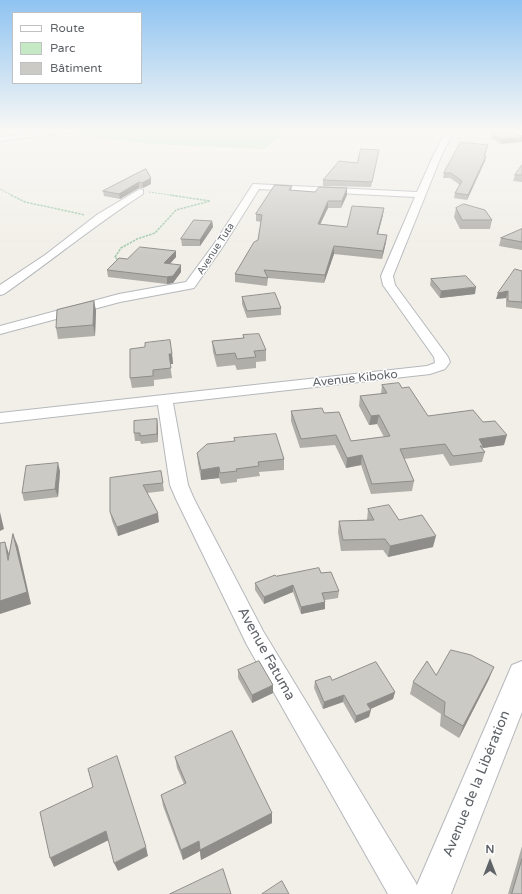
<!DOCTYPE html>
<meta charset="utf-8">
<style>
body{margin:0}
#map{position:relative;width:522px;height:894px;overflow:hidden;background:#f1efe8;font-family:"Varela Round",sans-serif}
canvas{display:block}
.legend{position:absolute;left:12px;top:12px;width:130px;height:72px;box-sizing:border-box;background:#fff;border:1px solid #bfc1c3;margin:0;padding:5px 7px;list-style:none;font-size:12px;color:#5f6368}
.legend li{display:flex;align-items:center;gap:8px;height:20px}
.legend b{width:20px;border:1px solid #bfc1c3}
.north{position:absolute;left:470px;top:842px;width:40px;height:40px;-webkit-text-stroke:3px #fff;paint-order:stroke;rotate:0deg;font-size:11px;font-weight:700;line-height:16px;text-align:center;color:#5f6368}
.north::after{content:'';display:block;margin:auto;width:14px;height:18px;background:#5f6368;clip-path:polygon(50% 0,100% 100%,50% 72%,0 100%)}
</style>
<div id="map">
<canvas width="522" height="894"></canvas>
<ul class="legend">
<li><b style="height:5px;background:#fff"></b>Route</li>
<li><b style="height:11px;background:#c5e8c5"></b>Parc</li>
<li><b style="height:11px;background:#cccac5"></b>Bâtiment</li>
</ul>
<div class="north">N</div>
</div>
<script>
const g = document.querySelector('canvas').getContext('2d');
g.lineJoin = 'round';
function paint(path, color) { g.fillStyle = color; g.fill(path, 'evenodd'); }
function stroke(path, color, width, dash) { g.strokeStyle = color; g.lineWidth = width; g.lineCap = dash ? 'butt' : 'round'; g.setLineDash(dash || []); g.stroke(path); }
function write(font, color, halo, rows, align = 'center') {
  g.font = font + ' "Varela Round",sans-serif'; g.lineWidth = 3; g.setLineDash([]); g.textBaseline = 'middle'; g.strokeStyle = halo; g.fillStyle = color; for (const [text, x, y, turn = 0] of rows) {
    g.save(); g.translate(x, y); g.rotate((+turn || 0) * Math.PI / 180); g.textAlign = isNaN(turn) ? turn : align; if (halo) g.strokeText(text, 0, 0); g.fillText(text, 0, 0); g.restore();
  }
}
paint(new Path2D(`
 M70,130H289L264,149L151,144L79,136Z`), '#c5e8c5');
const minor = new Path2D(`
 M59,130H79L75,132L0,141V137Z
 M447,130H455L442,154L393,276L395,285L448,357L450,362L445,369L430,374L173,403L188,485L194,499L263,631L416,883L420,894H388L247,645L176,499L170,485L158,405L0,423V413L427,366L435,363L434,357L383,285L381,276L415,197L259,189L224,245L194,288L120,302L0,334V326L119,294L186,282L214,244L253,184L417,192L434,154Z
 M140,189L143,190V194C95,225 51,261 4,294L0,295V285L45,255L98,214Z`);
const tertiary = new Path2D(`
 M522,661V712L451,894H413L512,665Z`);
stroke(minor, '#b5b8bc', 2);
stroke(tertiary, '#b5b8bc', 2);
stroke(new Path2D(`
 M0,189L13,196
 M149,192L177,196`), '#9cc7a9', 1, [2, 1]);
stroke(new Path2D(`
 M11,195L25,202L85,215
 M120,262L115,257L121,248L137,239L155,233L176,210L210,201L170,195`), '#9cc7a9', 1.5, [2.5, 1]);
paint(minor, '#fff');
paint(tertiary, '#fff');
paint(new Path2D(`
 M490,130H509L501,144L492,139Z
 M488,145L487,149L485,156V161L467,200L454,198L455,193L460,185L450,178H443L444,173Z
 M378,155L371,187L323,186V180L357,163Z
 M522,165V182L513,181L515,175Z
 M146,169L151,184L143,188H139L120,199L104,196L103,191Z
 M292,186L291,191L347,195L341,208H328L320,224L347,227L383,215L378,234L386,242L382,259L334,254L324,283L268,278L267,286L235,282V274L258,240L261,222L256,221V214Z
 M456,208L492,220L490,229H460L454,217Z
 M212,221L213,227L200,246H182L181,239Z
 M522,229V250L499,246L501,238Z
 M176,257L170,264L181,272L173,283L167,284L108,277L107,270L127,259Z
 M522,271V309L506,307V298L496,299Z
 M431,279L475,294L440,298L430,285Z
 M242,297L281,308V315L247,318L242,304Z
 M94,301L96,311L95,336L58,339L56,328Z
 M243,335L266,350V361L256,362V368L237,370L235,365L217,367L213,352L212,341L243,338Z
 M172,354L173,364H170L172,378L154,380V386L132,388L130,378Z
 M382,385L402,388L428,416L483,422L504,445L483,448L482,449L485,452L482,462L450,466L443,454L404,459L414,481L412,491L371,494L361,465L346,468L335,445L300,448L291,421V411L324,413L351,441L384,437L377,424L369,425L359,406L360,396L381,394Z
 M157,419L158,442L141,444L140,441H135L134,433Z
 M234,438L284,459V470L259,472L260,476L237,479V482L221,484L219,478L201,480L198,463L197,453L235,441Z
 M60,471L58,497L24,501L22,493Z
 M161,471L164,491L147,493L159,522L118,536L112,521L110,512V478Z
 M368,509L399,520L433,547L388,557L383,550L341,551L338,532L339,521L367,520Z
 M321,573L339,591L338,598L325,600V609L301,614L293,592L264,604L255,590V583L276,576Z
 M238,670L273,693L252,703L238,678Z
 M436,675L489,679L459,738L440,726L441,714L410,694L413,682Z
 M332,680L395,692L393,699L370,709L369,717L355,723L343,702L323,709L314,688L315,681Z
 M175,757L272,813V823L201,860L200,851L183,860L163,806L161,795L184,784L177,768Z
 M522,846V894H508Z`), '#afaea9');
paint(new Path2D(`
 M522,138V142L501,144L502,139Z
 M486,156L485,161L467,200L468,195Z
 M151,178V184L143,188L142,183Z
 M139,182V188L120,199L119,194Z
 M347,188V195L341,208L342,201Z
 M328,201V208L317,231L318,224Z
 M384,208L383,215L376,241L377,234Z
 M212,221L213,227L200,246V240Z
 M387,235L386,242L382,259L383,251Z
 M334,246V254L324,283L325,275Z
 M176,251V257L164,270V263Z
 M181,265V272L173,283L167,284V277Z
 M476,287L475,294L440,298L441,291Z
 M508,291L506,298L496,299L498,293Z
 M94,301L96,311L95,336L93,325Z
 M169,354H172L173,364H170Z
 M379,415L377,424L369,425L371,416Z
 M157,419L158,427V442L157,434Z
 M507,435L504,445L483,448V446L479,439Z
 M362,455L361,465L346,468L347,458Z
 M58,463L60,471L58,497L55,489Z
 M219,467V478L201,480V470Z
 M0,512L4,529L0,531Z
 M158,513L159,522L118,536L117,527Z
 M13,534L18,546L31,604L0,614V601Z
 M436,536L433,547L388,557L390,546Z
 M5,542L9,554L13,572L8,560Z
 M293,585V592L264,604V597Z
 M325,602V609L301,614V607Z
 M494,667L489,679L459,738L463,726Z
 M273,685V693L252,703V695Z
 M395,692L393,699L366,711L367,704Z
 M344,695L343,702L323,709L324,702Z
 M371,710L369,717L355,723L356,716Z
 M272,813V823L201,860L200,851L183,860L181,850L199,841Z
 M106,831L109,840L54,867L50,858Z
 M146,847L148,856L118,871L114,863Z`), '#8f8d8a');
const building = new Path2D(`
 M492,130H509L522,136V138L502,139L493,135Z
 M461,142L488,145L484,156H486L468,195L455,193L462,181L451,173H444Z
 M361,149L379,150L372,182L323,180L339,161L357,163Z
 M522,165V175H515Z
 M146,169L151,178L142,183L139,182L119,194L103,191Z
 M275,185L292,186L289,190L315,192L319,187L347,188L342,201H328L318,224L347,227L352,206L384,208L377,234L387,235L383,251L334,246L325,275L264,270L268,278L235,274L254,242L258,240L262,215L256,214Z
 M464,204L485,210L492,220H462L456,208Z
 M194,220L212,221L200,240L181,239Z
 M522,229V242L501,238Z
 M140,247L176,251L164,263L181,265L173,276L167,277L107,270L119,258L127,259Z
 M515,269L522,271V302L508,301V291L498,293Z
 M466,276L476,287L441,291L431,279Z
 M275,293L281,308L247,311L242,297Z
 M94,301L93,325L56,328L57,310Z
 M259,334L266,350L254,351L256,357L237,359L235,353L216,355L212,341L244,338L243,335Z
 M170,340L172,354H169L171,368L153,370V376L130,378V349L145,347V343Z
 M399,383L402,388L409,387L428,416L473,410L483,422L495,421L507,435L479,439L483,446H480L485,452L453,456L445,444L400,449L414,481L372,484L362,455L347,458L336,435L301,439L291,411L322,408L324,413L339,412L351,441L390,436L379,415L371,416L360,396L387,393L382,385Z
 M157,419V434L140,436V433H134V421Z
 M276,434L284,459L258,462L259,466L236,469L237,471L220,473L219,467L201,470L197,453L207,444L235,441L234,438Z
 M58,463L55,489L22,493L26,466Z
 M161,471L163,483L143,485L158,513L117,527L110,512V478Z
 M389,505L399,520L422,515L436,536L390,546L385,539L343,540L339,521L374,520L368,509Z
 M13,534L27,592L0,601V543L5,542L8,560Z
 M319,568L321,573L331,572L339,591L322,593L325,602L301,607L293,585L264,597L255,583L275,575L276,576Z
 M451,650L471,655L494,667L463,726L444,715L445,702L413,682L427,661L436,675Z
 M259,661L273,685L252,695L238,670Z
 M376,662L395,692L367,704L371,710L356,716L344,695L324,702L315,681L330,676L332,680Z
 M232,731L272,813L200,850L199,841L181,850L161,795L186,783L175,757Z
 M117,756L146,847L114,863L106,831L50,858L40,812L93,787L88,769Z
 M522,859V894H512Z
 M223,869L231,894H170Z
 M282,881L289,894H262Z`);
paint(building, '#cccac5');
stroke(building, '#8f8d8a', 1);
const sky = g.createLinearGradient(0, 0, 0, 255);
sky.addColorStop(0, '#8fc3f1');
sky.addColorStop(0.51, '#f9f8f5');
sky.addColorStop(1, '#f9f8f500');
g.fillStyle = sky;
g.fillRect(0, 0, 522, 255);
write('10px', '#5f6368', '#fff', [
 ["Avenue Tuta",216,249,-57]
]);
write('12px', '#5f6368', '#fff', [
 ["Avenue Kiboko",355,379,-6]
]);
write('14px', '#5f6368', '#fff', [
 ["Avenue Fatuma",266,654,61],
 ["Avenue de la Libération",477,784,-68]
]);
</script>
